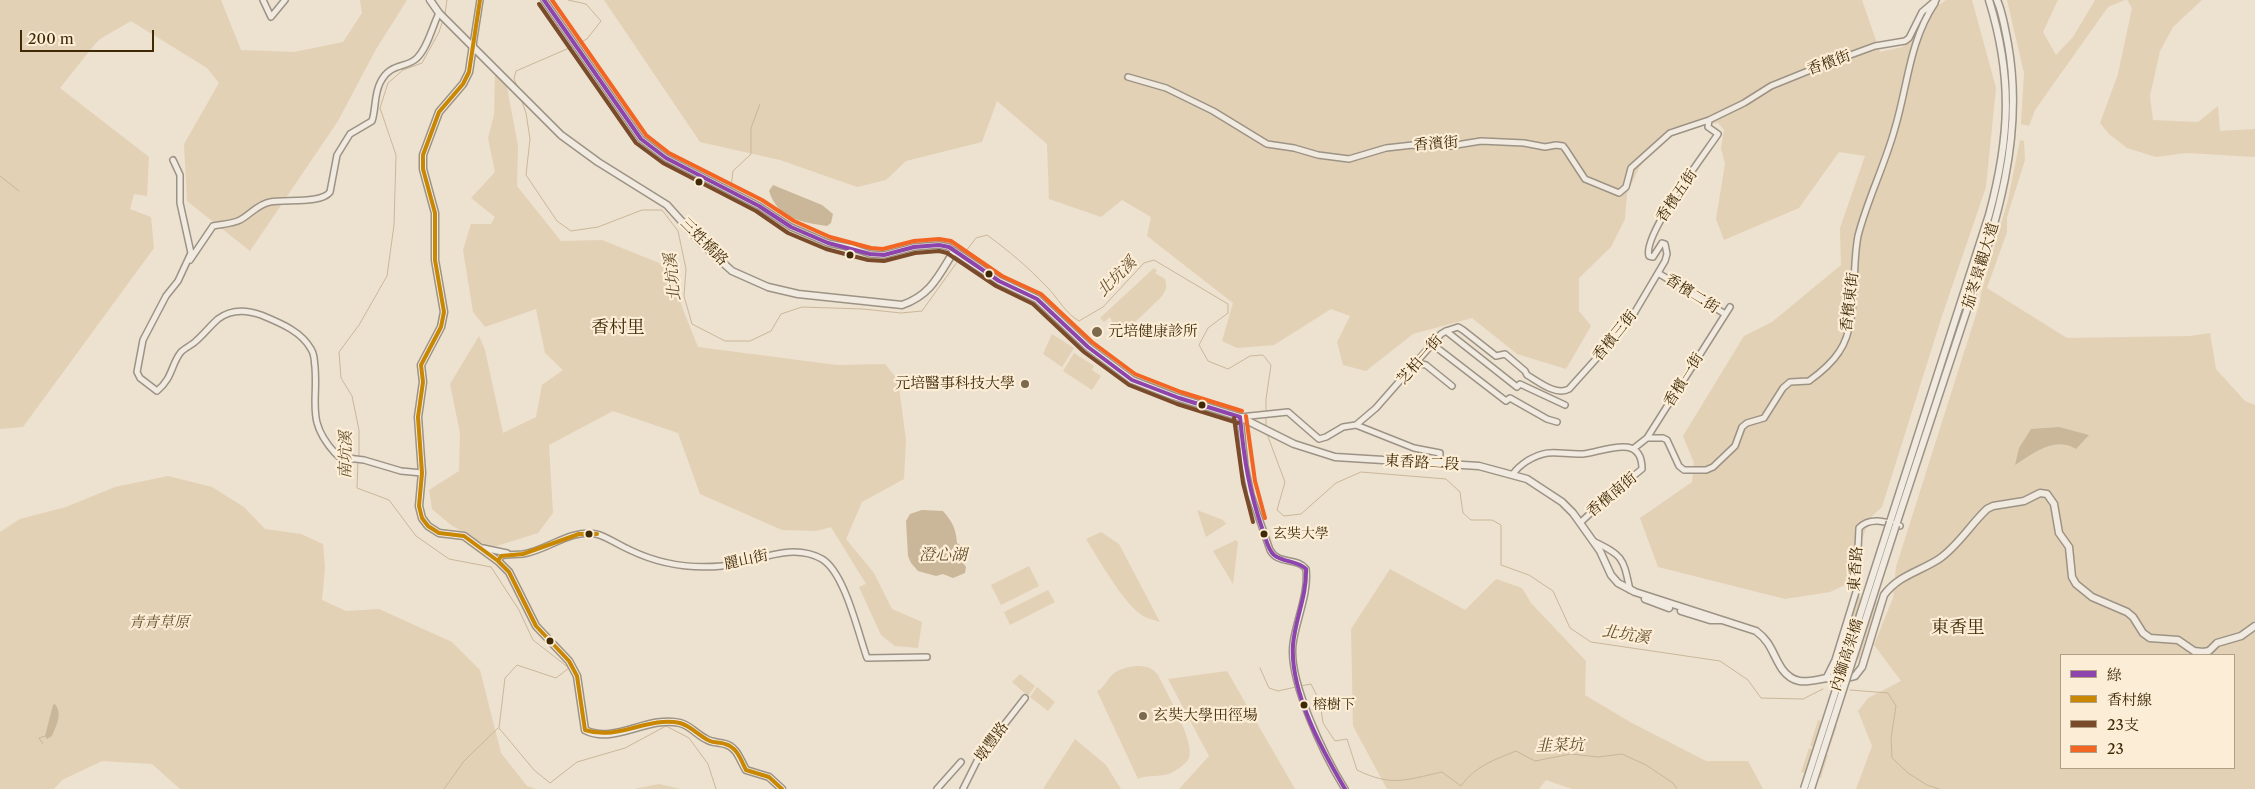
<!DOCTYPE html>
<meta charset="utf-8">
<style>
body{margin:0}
#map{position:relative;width:2255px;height:789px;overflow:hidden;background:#ede1cf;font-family:"Libre Caslon Text","Noto Serif TC",serif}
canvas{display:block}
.legend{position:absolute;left:2060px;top:654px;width:175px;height:115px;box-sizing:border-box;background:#fcedd7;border:1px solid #b19f83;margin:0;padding:6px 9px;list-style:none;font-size:15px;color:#402a06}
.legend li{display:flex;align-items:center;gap:10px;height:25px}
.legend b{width:25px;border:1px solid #b19f83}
.scale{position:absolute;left:20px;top:30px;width:134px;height:22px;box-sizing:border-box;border:2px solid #402a06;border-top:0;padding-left:6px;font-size:15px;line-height:18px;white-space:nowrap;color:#402a06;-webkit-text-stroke:4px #fcedd7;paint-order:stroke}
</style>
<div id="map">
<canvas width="2255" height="789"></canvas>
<ul class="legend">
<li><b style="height:6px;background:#8e44ad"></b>綠</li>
<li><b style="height:6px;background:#c98702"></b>香村線</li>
<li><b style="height:6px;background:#7a4b2a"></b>23支</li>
<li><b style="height:6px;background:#f26522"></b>23</li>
</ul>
<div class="scale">200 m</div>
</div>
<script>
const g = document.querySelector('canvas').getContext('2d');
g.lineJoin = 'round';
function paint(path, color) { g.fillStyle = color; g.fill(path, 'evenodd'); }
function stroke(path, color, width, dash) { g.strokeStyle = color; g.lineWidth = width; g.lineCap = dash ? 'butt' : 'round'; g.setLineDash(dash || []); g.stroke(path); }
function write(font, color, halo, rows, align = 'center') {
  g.font = font + ' "Libre Caslon Text","Noto Serif TC",serif'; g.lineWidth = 4.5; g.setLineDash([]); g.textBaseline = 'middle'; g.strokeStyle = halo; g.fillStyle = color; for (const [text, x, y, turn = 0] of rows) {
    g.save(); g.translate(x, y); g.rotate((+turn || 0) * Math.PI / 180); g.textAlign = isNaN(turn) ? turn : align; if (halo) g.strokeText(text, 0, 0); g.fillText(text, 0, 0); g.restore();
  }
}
paint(new Path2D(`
 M0,0H221L241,50L294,52L343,42L362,13L360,0H407L375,51L338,121L250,251L187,201L184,144L219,83L207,68L131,21L100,39L95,44L60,88L149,157L147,196L134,194L130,209L151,217L154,248L23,427L0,429Z
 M604,0H1862L1880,52L1902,47L1916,36L1925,15L1946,0H1972L1996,88L1986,187L1942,316L1882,507L1870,518L1845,585L1830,592L1785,599L1658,567L1640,518L1692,482L1694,463L1683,436L1744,336L1772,322L1841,265L1840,228L1865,156L1839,152L1799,208L1724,240L1716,219L1725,164L1721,148L1724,130L1718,123L1671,128L1663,135L1639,168L1627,194L1625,219L1611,247L1579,278V311L1591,326L1566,369L1517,354L1472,318L1413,334L1366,371L1343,365L1337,342L1350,316L1331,309L1274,345L1237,348L1222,341L1233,303L1147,236L1151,217L1122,200L1101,217L1049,199L1047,144L997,101L982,142L906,161L886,180L857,187L780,160L700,142Z
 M2007,0H2058L2043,32L2056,55L2073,37L2095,0H2125L2108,7L2035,110L2029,126L2021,124L2024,73Z
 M2127,0H2202L2173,27L2160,51L2150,96L2153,120L2198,122L2218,106L2220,131L2255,129V157L2186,153L2156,157L2127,148L2109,134L2100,123L2118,74L2132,8Z
 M495,75L507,87L518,146L517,186L561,241L602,240L669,267L682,307L698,347L837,365L885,364L898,380L906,440L904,479L862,502L846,539L874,573L892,609L922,622L918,648L895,646L881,635L859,587L866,584L831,527L816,531L782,530L700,494L678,433L613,411L549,445L553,513L538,533L490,548L451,525L432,509L429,490L459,471L460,433L450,384L479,336L485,350L503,433L536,417L542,385L563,370L545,353L536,309L485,327L473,312L463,250L471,224H491L495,217L471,198L495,172L488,138L494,115Z
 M2020,140L2024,141L2025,160L2007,217V232L1987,288L2067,338L2190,336L2210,333L2216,369L2245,401L2255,405V789H1856L1872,746L1858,711L1868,698L1901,681L1874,645L1893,598L1896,567L1980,302L1981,293L2008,200ZM2061,655H2234V768H2061Z
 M1154,268L1157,271L1155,273L1165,279C1166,284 1167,287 1165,291C1162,298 1154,303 1149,309C1138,319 1119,342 1110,317L1104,322L1100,318Z
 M1052,334L1074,348L1062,367L1043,354Z
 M1074,353L1094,366L1092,370L1101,376L1092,390L1063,371Z
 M168,476L212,487L244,507L265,529L301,534L323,544L325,568L322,600L346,611L379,609L452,642L480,670L501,753L527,786L537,789H180L152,764L102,761L62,780L54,789H0V532L20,519L66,507L115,487Z
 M1197,510L1223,520L1226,524L1206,537Z
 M1101,532L1119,544L1160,622C1155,620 1149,619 1145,617C1126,608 1098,558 1086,539Z
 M1236,540L1238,543L1233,584L1213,551Z
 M1029,566L1039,586L1001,605L991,585Z
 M1390,569L1465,610L1496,579L1522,588L1531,603L1586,661L1585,695L1630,722L1706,761H1748L1763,789H1572L1546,780L1539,789H1387L1353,726L1351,629Z
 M1048,590L1055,602L1010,625L1004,612Z
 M1857,596L1877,602L1859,660L1840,654Z
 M1136,666C1145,666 1152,667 1158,675C1166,692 1195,741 1189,758C1186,764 1177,770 1171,773C1160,778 1148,774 1138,779L1097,691C1105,687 1106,681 1112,675C1118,669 1127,667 1136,666Z
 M1227,671L1295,789H1179L1209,756L1168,679Z
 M1020,674L1035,686L1028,696L1012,682Z
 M1037,687L1055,702L1048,711L1030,697Z
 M1818,720L1837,726L1828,752L1810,746Z
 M1075,739L1106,765L1121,789H1043Z
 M1809,748L1828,755L1821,778L1801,772Z
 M659,784L681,789H634Z`), '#e3d1b6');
paint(new Path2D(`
 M773,185L822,205L833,214L831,223L827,226C801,222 778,219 769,191Z
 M2059,427L2089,435L2076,449C2054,436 2034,453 2015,465L2019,448L2031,429Z
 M922,510L943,511C952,521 956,529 957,543L965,548L962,561L966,567L965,573L953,578L943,574L936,576L918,571L911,563L908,556L906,521L910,514Z
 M55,704C63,714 56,726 52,736L47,739L45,736L53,705Z`), '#cab799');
stroke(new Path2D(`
 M568,0L586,4L601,21L587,39L577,44
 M445,14L447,0
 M518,88L514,79L516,71L574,46
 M521,99L526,113L530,139L526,175L557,221L571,231L598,227L642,210H662L678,231L686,269L684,296L692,324L725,341H750L771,331L781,314L802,307L863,309L901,313L922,311L960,258
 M0,176L19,191
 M731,188L733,171L751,154V128L760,104
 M963,255L976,238L987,235C1009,251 1028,267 1047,287C1058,298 1065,313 1079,321L1103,307L1144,263L1154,260L1228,304V313L1208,328L1199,345L1208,361L1228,369L1250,356L1263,355L1271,365L1266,399V413
 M1266,417V428
 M1267,434L1285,482L1277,510L1284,516L1301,514L1336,483L1361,472L1446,479L1460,492L1463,513L1471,520H1492L1501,525V565L1529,575L1553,591L1570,628L1591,642L1720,661L1748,680L1761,698L1803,699L1823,689
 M359,456V430L352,396L341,378L339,352L359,325L387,276L394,225L396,155L380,108L388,83L403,70L422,63L439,32L443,20
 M358,460L357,488L389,500L416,536L449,559L491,567L519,610L533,640L569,668L556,678L517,665L505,678L499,728L534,770L550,783L577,762L625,748L666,726L689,738L708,764L716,789
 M1260,668L1269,688L1278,691L1296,687
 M1300,686L1311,684L1320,702L1323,723L1335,741L1347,739L1357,770C1392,787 1405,780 1442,772L1461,786C1475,766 1494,760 1516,751L1535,761L1571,754L1598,757L1622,754L1646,765L1673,783L1677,789
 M1850,690L1888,693L1896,706L1891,738L1892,758L1908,773L1927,785L1939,789
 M43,744L39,738L45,736
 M444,789L464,761L498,728`), '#cab799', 1);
const minor = new Path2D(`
 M263,0L271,17L285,0
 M544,0L641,139L666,158L759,206L791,227L828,243L853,248L870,254L884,255L914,247L939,245L949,247L954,251
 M473,45L480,0
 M1128,77L1166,88L1213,111L1267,144L1294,148L1318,155L1349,159L1386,148L1413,145L1450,146L1481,141L1524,143L1545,147L1556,145L1563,146L1566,150L1585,179L1619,193L1626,187L1631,168L1670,133L1709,120L1744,103L1771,86L1823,65L1875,46L1905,41L1909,38L1922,12L1936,0
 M173,160L180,175V203L191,253L178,281L166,296L143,340L137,372L140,378L157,391C173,378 171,364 181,352C185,348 192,345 196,341C204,334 210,326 218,319C231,309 247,310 261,315C280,323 301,331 311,349C315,355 314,361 315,367C318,404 306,421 335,453L339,457L364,460L401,471L422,473
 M190,260L213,226C222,224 232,224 240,220C251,214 258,204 270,202C286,199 321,204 330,192L337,155L350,134L372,121C376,109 374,95 380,83C390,62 406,69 417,58C428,47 432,27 439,13
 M1658,273L1725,314
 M1446,331L1517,387L1520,384L1565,405
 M1432,344L1506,401L1510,398L1547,419L1557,422
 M1417,363L1426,365L1452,386
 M1356,425L1376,408L1441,334L1446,331L1458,327L1463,330L1496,356L1505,354L1525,371L1527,375C1539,382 1556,396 1569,389L1629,322L1665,261L1667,254L1665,244L1662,243L1653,257L1649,256C1642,236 1704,155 1718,134L1708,127L1709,120
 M1647,438H1663L1667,440L1679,466L1684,470H1706L1713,467L1735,446L1742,427L1747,423L1764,418L1783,388L1790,382L1809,381C1820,373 1832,363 1839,352C1859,324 1851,270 1858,236C1867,200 1885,165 1895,128C1908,85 1909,42 1935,3
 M1633,449L1647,438L1730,307
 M1513,474C1517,468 1521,465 1527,461C1551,447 1559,455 1583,454C1603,452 1642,432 1642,469L1611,494L1581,522
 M1593,541C1624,556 1623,558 1630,590
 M483,548L507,553
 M498,561L501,556C508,554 515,555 523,554C548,550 570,529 596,534C606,536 620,546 630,550C659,564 690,569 722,566C755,563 790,541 822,559C845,573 858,633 867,658L927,657
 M1826,678L1835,660L1856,592L1859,528C1870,516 1887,522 1900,526
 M937,789L961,762
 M963,789L979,757L1025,698
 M1345,789C1325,757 1288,681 1293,644C1296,620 1309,594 1306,569C1297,557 1278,565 1270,550L1251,495L1245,466L1240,417L1288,412L1319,439L1326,437L1343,427L1356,425L1414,448L1440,453L1439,465`);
const tertiary = new Path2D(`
 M430,0L439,13L561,135L598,162L667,205L702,244L732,271L768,287L798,294L902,305C931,295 939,275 954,251L999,281L1037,299L1088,347L1132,380L1173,396L1240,417L1294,444L1335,457L1479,466L1527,479L1562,502L1573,513L1600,551L1611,575L1618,583L1635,592L1756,631C1772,643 1772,654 1782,669C1796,688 1811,680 1828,678C1837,678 1846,679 1855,676L1862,667L1884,595C1899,575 1919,572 1939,559C1958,546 1970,525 1987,509L1993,506L2024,501L2040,493L2047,494L2054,504L2059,533L2069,547L2072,577L2076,584L2092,597L2127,612L2133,617L2143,633L2150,638L2178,640L2194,651L2203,652L2209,651L2217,643L2241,636L2255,626
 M473,45L469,72L463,84L439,112L423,155V169L435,213V260L444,312L441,327L421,365L423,382L418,417L422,473L419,506L422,518L428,526L439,533L464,536L498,561L509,572L536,626L569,661L577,676L585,730C614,745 648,715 680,723C691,726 696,734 706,739C712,743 718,742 725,744C737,747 740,760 746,770L769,777L782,789
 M1890,522L1989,215C2010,137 2013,78 1989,0
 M1896,525C1918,459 1940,393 1961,328C1992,234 2026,144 2008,44C2005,29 2003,14 1997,0
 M1645,599L1669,608
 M1681,611L1710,620H1720`);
stroke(minor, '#9d9385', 8);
stroke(tertiary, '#9d9385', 9);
stroke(minor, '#f0eae0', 5);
stroke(tertiary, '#f0eae0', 6);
const tertiaryBridge = new Path2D(`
 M1804,789L1890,522
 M1811,789L1896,525`);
stroke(tertiaryBridge, '#9d9385', 9, []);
stroke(tertiaryBridge, '#f0eae0', 6);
stroke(new Path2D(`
 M544,0L641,139L666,158L759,206L791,227L828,243L870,254L884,255L914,247L939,245L949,247L999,281L1037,299L1088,347L1132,380L1179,398L1240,417
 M1240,417C1244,459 1249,491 1263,531C1266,539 1268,550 1274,555C1284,563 1297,560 1306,569C1307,596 1295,619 1293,645C1290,692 1322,750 1345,789`), '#8e44ad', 4);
stroke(new Path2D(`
 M480,0L469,72L463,84L439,112L423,155V169L435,213V260L444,312L441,327L421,365L423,382L418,417L422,473L419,506L422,518L428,526L439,533L464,536L498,561L509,572L536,626L569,661L577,676L585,730C619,741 647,716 680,723C691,726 699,736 710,741C714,743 720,742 725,744C737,747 741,760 746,770L769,777L782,789
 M498,561L501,556L523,554L579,534H597`), '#c98702', 4);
stroke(new Path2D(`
 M539,4L636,143L663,163L756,211L788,233L826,249L868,260L884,261L915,253L939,251L947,253L996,286L1033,304L1084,352L1129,385L1177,404L1238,423
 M1234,418L1243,483L1253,522`), '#7a4b2a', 4);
stroke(new Path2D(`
 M552,0L646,135L669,153L762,200L794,221L830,237L871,248L883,249L914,241L939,239L951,241L1002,276L1041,294L1092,342L1135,374L1181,392L1242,411
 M1246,416L1255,481L1265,518`), '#f26522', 4);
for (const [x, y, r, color] of [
 [699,182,4.5,"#402a06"],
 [850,255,4.5,"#402a06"],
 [989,274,4.5,"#402a06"],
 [1097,332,6,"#7d6a4c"],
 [1025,384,5,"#7d6a4c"],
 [1202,405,4.5,"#402a06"],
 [589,534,4.5,"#402a06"],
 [1264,534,4.5,"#402a06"],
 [550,641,4.5,"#402a06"],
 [1304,705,4.5,"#402a06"],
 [1143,716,5,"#7d6a4c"]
]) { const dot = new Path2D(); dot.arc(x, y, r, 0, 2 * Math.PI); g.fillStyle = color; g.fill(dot); stroke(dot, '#fcedd7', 2); }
write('14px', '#402a06', '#fcedd7', [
 ["玄奘大學",1273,534],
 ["榕樹下",1313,705]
], 'left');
write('15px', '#402a06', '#fcedd7', [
 ["香檳街",1829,63,-20],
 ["香濱街",1436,144,-4],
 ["香檳五街",1677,196,-56],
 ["三姓橋路",704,242,45],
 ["茄苳景觀大道",1981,266,-73],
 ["香檳二街",1692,294,32],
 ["香檳東街",1850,302,-83],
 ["香檳三街",1615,336,-51],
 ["芝柏一街",1420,360,-49],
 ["香檳一街",1684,380,-58],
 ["東香路二段",1422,463,3],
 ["香檳南街",1612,495,-40],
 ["麗山街",746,560,-12],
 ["東香路",1856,569,-86],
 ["內獅高架橋",1847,655,-72],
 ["墩豐路",992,742,-54]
]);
write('15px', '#402a06', '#fcedd7', [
 ["元培健康診所",1108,332],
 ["元培醫事科技大學",1015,384,"right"],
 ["玄奘大學田徑場",1153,716]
], 'left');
write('italic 15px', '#66502d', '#fcedd7', [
 ["青青草原",159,623]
]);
write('italic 16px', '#654f2b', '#fcedd7', [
 ["北坑溪",673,277,-96],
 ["北坑溪",1117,277,-45],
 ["南坑溪",346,455,-89],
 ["澄心湖",943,555],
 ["北坑溪",1626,635,9],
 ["韭菜坑",1560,746,-1]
]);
write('18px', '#402a06', '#fcedd7', [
 ["香村里",618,328],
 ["東香里",1958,628]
]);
</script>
